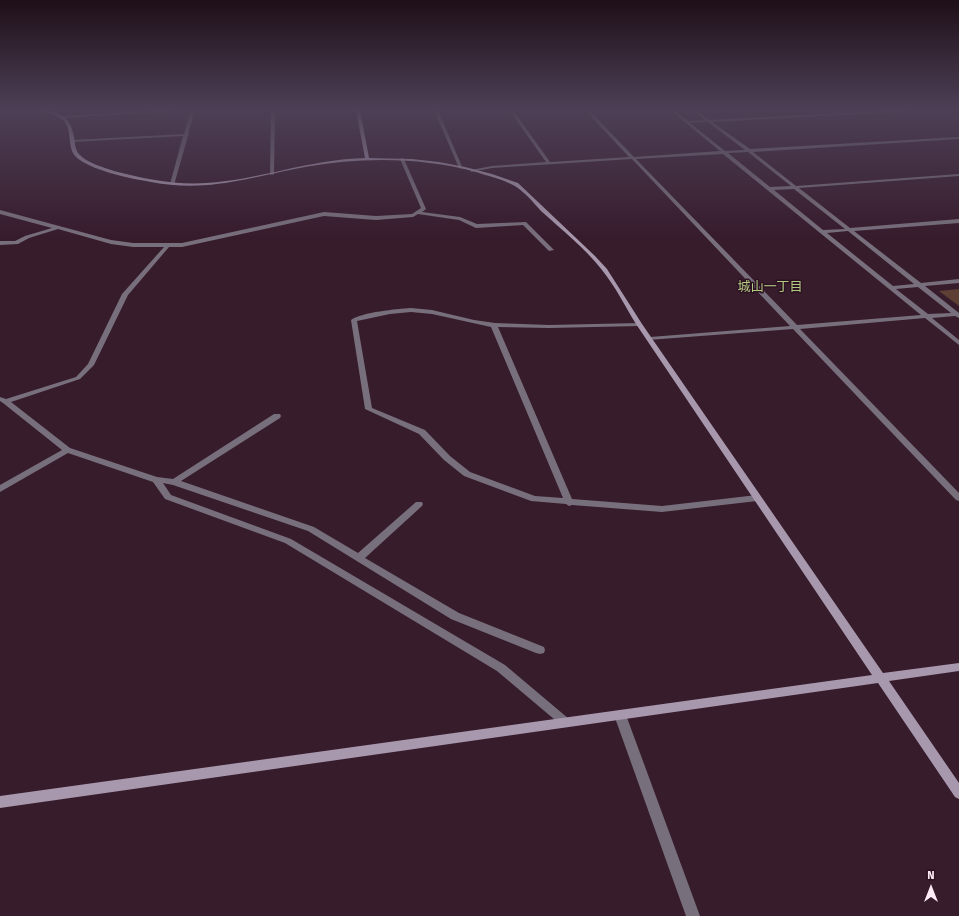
<!DOCTYPE html>
<meta charset="utf-8">
<style>
body{margin:0}
#map{position:relative;width:959px;height:916px;overflow:hidden;background:#371c2c;font-family:"Fira Sans",sans-serif}
canvas{display:block}
.north{position:absolute;left:911px;top:868px;width:40px;height:40px;-webkit-text-stroke:3px #2d1222;paint-order:stroke;rotate:0deg;font-size:11px;font-weight:700;line-height:16px;text-align:center;color:#feebf5}
.north::after{content:'';display:block;margin:auto;width:14px;height:18px;background:#feebf5;clip-path:polygon(50% 0,100% 100%,50% 72%,0 100%)}
</style>
<div id="map">
<canvas width="959" height="916"></canvas>
<div class="north">N</div>
</div>
<script>
const g = document.querySelector('canvas').getContext('2d');
g.lineJoin = 'round';
function paint(path, color) { g.fillStyle = color; g.fill(path, 'evenodd'); }
function write(font, color, halo, rows, align = 'center') {
  g.font = font + ' "Fira Sans","Noto Sans JP",sans-serif'; g.lineWidth = 3; g.setLineDash([]); g.textBaseline = 'middle'; g.strokeStyle = halo; g.fillStyle = color; for (const [text, x, y, turn = 0] of rows) {
    g.save(); g.translate(x, y); g.rotate((+turn || 0) * Math.PI / 180); g.textAlign = isNaN(turn) ? turn : align; if (halo) g.strokeText(text, 0, 0); g.fillText(text, 0, 0); g.restore();
  }
}
paint(new Path2D(`
 M959,289V306L939,291Z`), '#5e3f34');
paint(new Path2D(`
 M165,110H186L184,111L62,118L60,117L62,116Z
 M191,110H195L188,134L189,135L188,136L174,185L170,184L183,136L72,142L70,141L72,140L184,134Z
 M271,110H275L274,174L272,175L270,174Z
 M434,110H438L463,169L459,168Z
 M509,110H513L550,162L629,157L585,110H589L634,157L720,151L670,110H674L688,121L705,120L692,110H696L709,120L898,110H921L919,111L712,122L750,149L959,137V139L753,152L796,186L959,174V176L799,188L850,228L959,219V223L854,231L921,283L959,279V283L925,286L959,313V318L955,316L932,318L959,340V345L925,318L800,329L959,493V501L956,500L793,329L648,340V338L650,337L790,326L632,159L492,168L471,172V170L492,166L546,162ZM708,122L745,150L725,151L690,123ZM748,152L791,186L770,187L728,153ZM723,154L921,315L797,325L636,159ZM794,189L845,229L823,230L774,190ZM848,231L914,284L893,286L827,233ZM918,287L951,313L928,314L896,289Z
 M402,158L404,159L426,209L422,212L460,217L477,224L526,222L554,250L549,251L523,225L476,228L459,220L418,214L413,217L376,220L324,216L182,247H169L128,295L94,365L80,379L11,402L70,448L157,477L173,479L274,414H280L281,416L280,418L181,481L314,527L358,553L416,502H422L423,504L422,506L365,558L459,613L544,647L545,650L544,653L540,654L536,653L451,619L308,531L173,485L163,483L171,495L291,539L505,665L569,719L571,722L569,725L565,727L561,725L497,671L285,543L165,499L153,482L68,453L0,492V485L62,450L3,403L0,401V397L6,399L76,377L88,364L122,294L164,247H133L111,244L58,229L29,238L18,244L0,245V241H15L25,236L52,228L0,214V210L111,240L133,243H182L324,212L376,216L412,214L421,208L400,159Z
 M411,308L432,310L474,320L495,323L549,325L641,323V325L639,326L549,328L498,327L572,499L662,506L757,495L761,498L757,501L662,512L572,505L569,506L566,504L531,501L464,476L444,460L419,434L365,409L351,320C362,312 397,309 411,308ZM411,312L432,314L491,327L563,498L535,496L470,472L450,456L425,430L372,408L357,321L390,314Z
 M620,710L624,712L626,715L700,916H686L614,715L616,712Z`), '#786f7c');
paint(new Path2D(`
 M37,110C57,109 71,116 74,137C75,142 75,150 79,154C87,163 103,167 114,171C144,179 175,185 206,183C260,180 310,159 365,158L356,110H360L369,158L412,159L439,162L465,167L492,174L518,183L595,256L607,269L642,324L883,673L959,663V671L889,681L959,783V799L955,797L878,683L0,808V796L872,675L636,324C625,306 615,286 602,270C585,248 562,230 541,211C534,203 522,189 513,185C502,179 488,176 476,172C421,157 361,157 305,167C250,177 208,193 151,182C133,179 88,170 75,156C66,145 74,126 60,118C53,113 44,113 37,110Z`), '#a898ad');
const sky = g.createLinearGradient(0, 0, 0, 238);
sky.addColorStop(0, '#1e0f18');
sky.addColorStop(0.46, '#4d4056');
sky.addColorStop(1, '#4d405600');
g.fillStyle = sky;
g.fillRect(0, 0, 959, 238);
write('13px', '#b1ca82', '#2d1222', [
 ["城山一丁目",770,287]
]);
</script>
